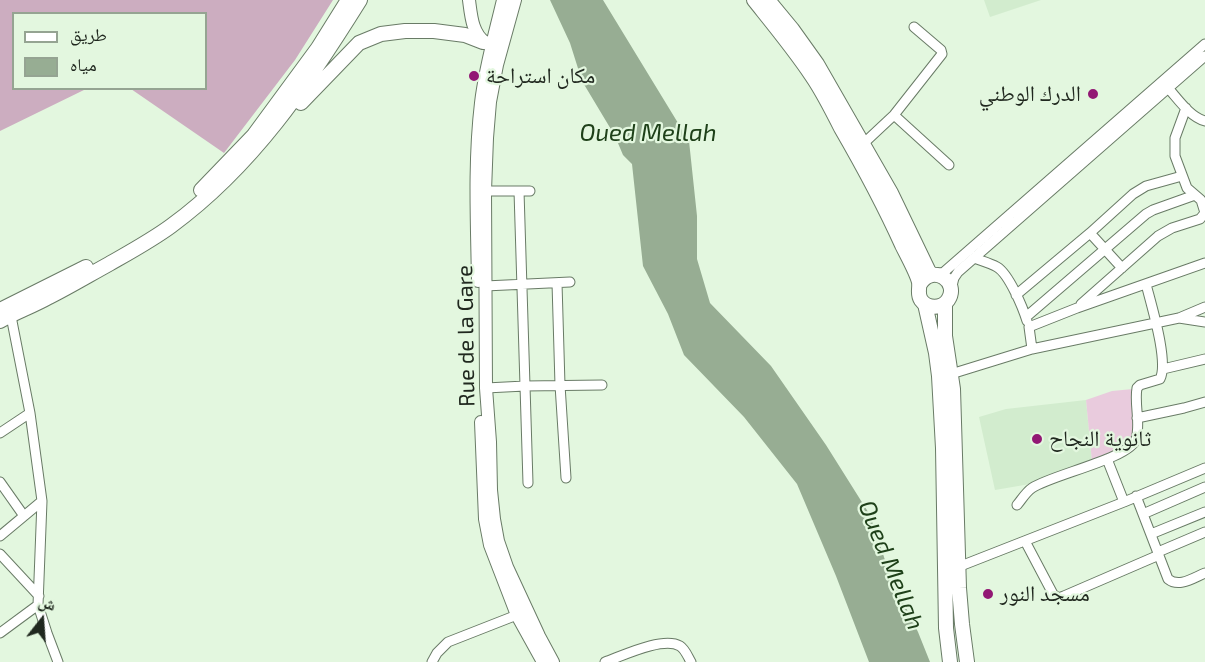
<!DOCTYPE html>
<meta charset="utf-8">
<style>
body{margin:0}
#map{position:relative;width:1205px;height:662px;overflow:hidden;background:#e3f7df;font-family:"Exo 2","Noto Naskh Arabic",sans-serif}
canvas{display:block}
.legend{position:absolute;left:12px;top:12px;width:195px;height:78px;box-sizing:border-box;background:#e3f7df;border:2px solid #95a492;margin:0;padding:8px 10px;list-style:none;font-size:18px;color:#20281f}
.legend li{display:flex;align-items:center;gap:12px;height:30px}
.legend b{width:30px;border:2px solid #95a492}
.north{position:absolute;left:12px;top:590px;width:60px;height:60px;-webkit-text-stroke:4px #e3f7df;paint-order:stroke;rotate:17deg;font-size:16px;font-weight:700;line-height:24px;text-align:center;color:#20281f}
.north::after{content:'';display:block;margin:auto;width:21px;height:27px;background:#20281f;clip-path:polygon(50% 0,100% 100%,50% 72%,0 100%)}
</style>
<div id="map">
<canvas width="1205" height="662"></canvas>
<ul class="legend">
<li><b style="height:8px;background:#fff"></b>طريق</li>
<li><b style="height:16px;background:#97ad93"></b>مياه</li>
</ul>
<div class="north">ش</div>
</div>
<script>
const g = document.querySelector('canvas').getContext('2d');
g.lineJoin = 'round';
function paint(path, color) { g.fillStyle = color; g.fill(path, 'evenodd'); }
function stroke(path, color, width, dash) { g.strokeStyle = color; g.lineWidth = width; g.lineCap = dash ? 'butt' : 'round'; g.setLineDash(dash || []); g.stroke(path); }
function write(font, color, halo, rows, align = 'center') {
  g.font = font + ' "Exo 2","Noto Naskh Arabic",sans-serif'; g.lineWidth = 4.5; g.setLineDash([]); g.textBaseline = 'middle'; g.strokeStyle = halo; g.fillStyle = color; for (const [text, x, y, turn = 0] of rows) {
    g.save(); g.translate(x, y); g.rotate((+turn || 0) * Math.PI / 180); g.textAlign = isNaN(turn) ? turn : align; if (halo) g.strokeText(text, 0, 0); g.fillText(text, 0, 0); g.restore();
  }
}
paint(new Path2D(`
 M984,0H1041L990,17Z
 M1086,400L1092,462L1030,484L995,490L979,417L1006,409Z`), '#d2ecce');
paint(new Path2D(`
 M1133,389L1134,440L1092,462L1086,400L1112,391Z`), '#e9cbdd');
paint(new Path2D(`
 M0,0H333L295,60L224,153L131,89L206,88V14H14V88L86,89L0,131Z`), '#ccadc0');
paint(new Path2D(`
 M550,0H603L689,141L697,216V259L710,303L771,366L826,445L870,515L890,575L918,632L930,662H869L836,576L797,484L744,417L684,355L668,314L643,266L632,164L623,155L615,136L582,81L570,43Z`), '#97ad93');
const minor = new Path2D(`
 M1168,88C1178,99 1190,117 1205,121
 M1186,108L1175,138V156L1187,188L1201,200L1205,213
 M894,115L949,165
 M863,144L894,115L942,54L941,50L914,27
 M485,191H530
 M519,191L528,483
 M1090,233L1122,268
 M974,258C982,261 990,263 997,267C1009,274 1023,308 1027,321
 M936,274L944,272L1205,44
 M557,283L560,385L566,478
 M485,286L570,282
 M951,290L954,278L958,272L1205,56
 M1016,295L1090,233L1133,194L1146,186L1182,176
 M1081,304L1158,236L1172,228L1200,219L1205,213
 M10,311L30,413L42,501L38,605L47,633L58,662
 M1026,317L1146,214L1153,210L1195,195
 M1179,318L1205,322
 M1032,349L1029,327L1077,308L1205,263
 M1163,369L1205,359
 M951,374L1032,349L1179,318L1205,307
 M486,388L525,386L602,385
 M1137,418L1184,408L1205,402
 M0,433L30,413
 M1107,459L1124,502
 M0,482L24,516
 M1136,496L1168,579C1179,588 1193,578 1205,573
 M1017,505C1022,499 1026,492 1032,488C1051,475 1131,458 1136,439C1141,423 1134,405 1137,388L1140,385L1160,379C1169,362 1151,304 1146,284
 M1143,514L1205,487
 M1151,534L1205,512
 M0,536L42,501
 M1025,541L1053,594L1058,598L1064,596L1159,555
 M1158,552L1205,532
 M0,554L39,596
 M958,567L1124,502L1205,468
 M0,633L38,605
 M432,662L437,653L448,642L522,613
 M605,662C622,656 663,636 680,646C685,649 688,657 691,662`);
const major = new Path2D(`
 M469,0C471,15 472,34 486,43
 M515,0L497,65L490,102L487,138L485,191L486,388L490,442L491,490L494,519L498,541L507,567L539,636L553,662
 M478,281C477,222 474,162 481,103C485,68 495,34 503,0
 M481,422L485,519L490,545L517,615L543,662`);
const highway = new Path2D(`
 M754,0C774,25 794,49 812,76C823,92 832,110 841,128C863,166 884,205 902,245C907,255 917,273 919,282C920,289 917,294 921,300C927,309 942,309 948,300C960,282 933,263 920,284
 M768,0L792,29L817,64L891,193L930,274
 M301,103L359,43L381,34L405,31H434L465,35L483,42
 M201,190L254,135L318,48L348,0
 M925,304L936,353L939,376L943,448L946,628L950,662
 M945,304V336L953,389L959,588L962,624L967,662
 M0,310L86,267
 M0,321C16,312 33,306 49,297C69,287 89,275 109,264C130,252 152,240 171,226C253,166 307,85 360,0`);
stroke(minor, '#697b66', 11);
stroke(major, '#697b66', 14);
stroke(highway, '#697b66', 16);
stroke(minor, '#fff', 9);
stroke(major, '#fff', 12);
stroke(highway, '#fff', 14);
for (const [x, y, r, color] of [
 [474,76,6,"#921874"],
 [1093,94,6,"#921874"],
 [1037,439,6,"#921874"],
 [988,594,6,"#921874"]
]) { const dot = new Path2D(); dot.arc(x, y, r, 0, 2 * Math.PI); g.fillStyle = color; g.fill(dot); stroke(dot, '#e3f7df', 2); }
write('22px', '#20281f', '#e3f7df', [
 ["مكان استراحة",486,76],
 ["الدرك الوطني",1081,94,"right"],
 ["ثانوية النجاح",1049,439],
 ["مسجد النور",1000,594]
], 'left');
write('22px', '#20281f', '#e3f7df', [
 ["Rue de la Gare",466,336,-91]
]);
write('italic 24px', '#1e4019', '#e3f7df', [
 ["Oued Mellah",648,133],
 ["Oued Mellah",891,565,68]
]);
</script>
